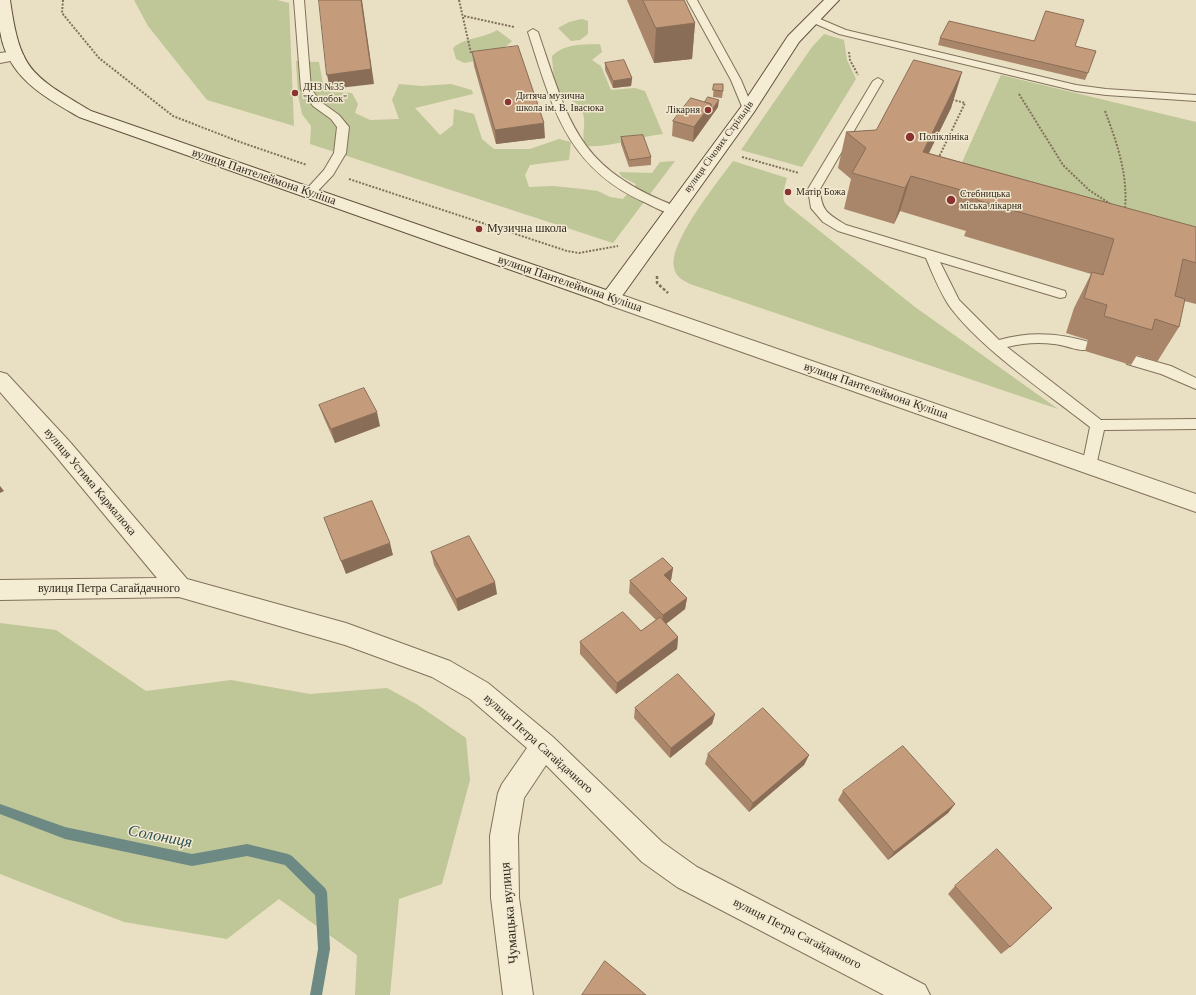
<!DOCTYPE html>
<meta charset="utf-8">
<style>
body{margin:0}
canvas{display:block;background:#e9dfc2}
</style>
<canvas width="1196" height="995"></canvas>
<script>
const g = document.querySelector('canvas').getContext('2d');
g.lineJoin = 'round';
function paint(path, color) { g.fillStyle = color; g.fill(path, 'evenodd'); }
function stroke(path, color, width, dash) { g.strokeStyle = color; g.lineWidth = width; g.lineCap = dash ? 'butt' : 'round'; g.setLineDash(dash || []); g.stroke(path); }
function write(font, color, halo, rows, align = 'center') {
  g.font = font + ' Georgia,serif'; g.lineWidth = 3; g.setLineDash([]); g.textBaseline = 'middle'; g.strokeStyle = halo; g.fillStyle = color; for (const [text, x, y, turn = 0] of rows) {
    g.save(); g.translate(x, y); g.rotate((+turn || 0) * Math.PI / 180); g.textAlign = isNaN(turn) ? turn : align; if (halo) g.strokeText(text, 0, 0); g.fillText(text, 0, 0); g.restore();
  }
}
paint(new Path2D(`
 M134,0H277L289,3L294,126L207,100L148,26Z
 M582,19L588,21V34L580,40L571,41L558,28L569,22Z
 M497,30L512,41C499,54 483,60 464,63L456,59L453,48C465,37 483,39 497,30Z
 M824,34L844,40L847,60L856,79L802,167L741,150L812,47Z
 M600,44L602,52L592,60L601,66L611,90L635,88L645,91L663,134C637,137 611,148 585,146C580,131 589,123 580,107C576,102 567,98 562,94C553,86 553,67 552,56C565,43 583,45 600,44Z
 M296,61L319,62L323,84L330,92L352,93L358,104L355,113L370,120L399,119L392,100L399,84L422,86L451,84L472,90L473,94L415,108L440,135L453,125L454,109L474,114L482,139L494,149H530L559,139L571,142L569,160L530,165L525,175L529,187L553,186L583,189L598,191L610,197L623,199L636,184L622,177L619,172L652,173L660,162L675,161L613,243L310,144L311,126L302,114L298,95Z
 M1001,75L1196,122V243L955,178Z
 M733,161L787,178C785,187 780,199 787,205L915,307L1058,409L690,284C682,280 675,276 674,267C669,242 717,183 733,161Z
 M0,623L56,630L146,691L231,680L310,694L387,688L418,705L466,738L470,780L442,884L399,899L390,995H355L357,955L279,899L227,939L124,922L0,874Z`), '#bfc697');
paint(new Path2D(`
 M0,804L65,827L192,854L247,844L288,854L292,856L325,888L327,892L330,949L322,995H310L318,949L315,895L285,865L247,856L192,866L65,839L0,814Z`), '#6c8983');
const lane = new Path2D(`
 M294,0H304L311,89L321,102L339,115L349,127L346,153L333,175L313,196L309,197L303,193L324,170L334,153L337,127L331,119L313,106L301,89Z
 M687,0H697L741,80L753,109L752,111L748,112L743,109L731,80Z
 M813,16L846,30L1076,85L1106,89L1196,95V101L1106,95L1076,91L839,34L809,21L808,19Z
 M533,29L538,32C570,126 578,169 678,207L680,210L678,213C668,216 653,206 644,202C566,167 552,106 528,32Z
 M878,78L883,81L820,189C821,211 828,214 846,225L1065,291L1066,294L1065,297L1060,298L940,262L959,300L999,340C1030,331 1061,333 1092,343L1094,346L1092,349C1081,353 1066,345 1054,344C1039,342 1023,343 1007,347L1101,420L1196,419V429L1104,430L1096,466L1094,470L1089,472L1084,470L1082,466L1090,427C1047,393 983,351 950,307C940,292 933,275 926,258L838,231L823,222L811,208L808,189L873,81Z
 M1132,355L1171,366L1196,378V389L1161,374L1127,364L1125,360L1127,356Z`);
const street = new Path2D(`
 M16,51L21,53L24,56L21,59L0,63V53Z
 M610,291L1196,494V512L603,303L601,298L603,293Z
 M0,372L7,374L70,442L187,579L346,623L450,661L488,683L553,737L662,842L697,867L925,985L930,995H884L677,887L642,862L546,765L524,798L518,836L519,898L533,995H503L491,898L490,836L498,793L502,784L527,748L470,699L432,677L345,645L179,597L0,600V580L157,578L54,454L0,392Z`);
const secondary = new Path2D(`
 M0,0H10C20,71 31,75 91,111L606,290L741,107L788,36L824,0H839L799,42L754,112L617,303L610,305L79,117C43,96 7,77 0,31C0,21 0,10 0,0Z`);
stroke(lane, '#81715b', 2);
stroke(street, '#81715b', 2);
stroke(secondary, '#63523e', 2);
stroke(new Path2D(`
 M63,0L62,13L99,58L173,116L240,142L307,165
 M459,0L471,53
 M464,16L514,27
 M849,52L850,60L858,75
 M1019,94L1063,165L1089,190L1112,205
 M1105,111C1117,143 1128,174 1125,209
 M742,157L799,173
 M938,159L965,103L950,99
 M349,179L567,251L579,253L618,246`), '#81715b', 2, [2, 1.5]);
stroke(new Path2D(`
 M657,276V283L668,293`), '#81715b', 2.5, [3, 2]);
paint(lane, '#f5ecd4');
paint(street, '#f5ecd4');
paint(secondary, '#f5ecd4');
paint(new Path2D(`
 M627,0H684L695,23L692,59L654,63Z
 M940,38L1034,41L1075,46L1088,73L1085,80L938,45Z
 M472,52L545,138L496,144L474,66Z
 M605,63L632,78L631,86L613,88L605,70Z
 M962,72L951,108L929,153L1196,227V304L1184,301L1179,327L1157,362L1137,355L1131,365L1085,351L1088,340L1066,333L1074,308L1091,274L964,236L966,231L900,211L894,224L844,209L851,179L838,168L846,132L876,130Z
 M714,84L723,91L722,98L713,97Z
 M718,107L693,142L672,136L673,121Z
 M621,137L651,157V165L629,167L621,144Z
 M319,405L380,426L335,443L324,418Z
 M431,552L497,594L458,611L434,565Z
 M673,568L671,580L670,581L687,598L685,609L666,624L678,637L677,649L616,694L580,654V642L641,631L656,620L629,593L630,581Z
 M635,708L715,714L712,724L670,758L634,718Z
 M708,754L809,755L804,765L749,812L705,764Z
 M843,791L955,804L948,813L888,860L838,800Z
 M955,886L1010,947L1001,954L948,894Z`), '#a9866a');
paint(new Path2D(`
 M361,0H362L374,84L330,89L327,75Z
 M695,23L692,59L654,63L656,28Z
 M962,72L951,108L917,177L923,152Z
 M632,78L631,86L613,88V81Z
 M719,100L718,107L693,142L694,127L711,104Z
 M544,123L545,138L496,144L495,130Z
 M911,176L900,211L894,224L905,188Z
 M377,412L380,426L335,443L331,429Z
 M0,486L4,491L0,493Z
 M390,543L393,555L346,574L341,561Z
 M673,568L671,580L663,587L664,575Z
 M495,582L497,594L458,611L456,599Z
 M687,598L685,609L662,627L663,615Z
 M678,637L677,649L616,694L617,683Z
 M715,714L712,724L670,758L671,748Z
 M809,755L804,765L749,812L753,803Z
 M955,804L948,813L888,860L894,852Z`), '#896d56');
const building = new Path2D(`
 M319,0H361L371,69L327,75Z
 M643,0H684L695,23L656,28Z
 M1046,11L1084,20L1075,46L1096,51L1088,73L940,38L949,21L1034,41Z
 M518,46L544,123L495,130L472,52Z
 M624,60L632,78L613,81L605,63Z
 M914,60L962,72L923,152L1196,227V263L1183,259L1175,296L1185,299L1179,327L1155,319L1152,330L1104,316L1107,305L1084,298L1092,272L1103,275L1114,239L977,200L979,195L911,176L905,188L852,173L866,148L846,132L876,130Z
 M714,84H723V91L713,90Z
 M708,97L719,100L711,111V104L705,102Z
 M691,98L711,104L694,127L673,121Z
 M643,135L651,157L629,160L621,137Z
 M364,388L377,412L331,429L319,405Z
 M372,501L390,543L341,561L324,518Z
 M469,536L495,582L456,599L431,552Z
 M663,558L673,568L664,575L687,598L663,615L630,581Z
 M623,612L641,631L660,617L678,637L617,683L580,642Z
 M678,674L715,714L671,748L635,708Z
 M763,708L809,755L753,803L708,754Z
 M903,746L955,804L894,852L843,791Z
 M997,849L1052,908L1010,947L955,886Z
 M605,961L646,995H582Z`);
paint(building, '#c49c7b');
stroke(building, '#896d56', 1);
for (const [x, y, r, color] of [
 [295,93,4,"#8b3330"],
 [508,102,4,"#8b3330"],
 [708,110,4,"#8b3330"],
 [910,137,5,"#8b3330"],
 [788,192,4,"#8b3330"],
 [951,200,5,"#8b3330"],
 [479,229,4,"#8b3330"]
]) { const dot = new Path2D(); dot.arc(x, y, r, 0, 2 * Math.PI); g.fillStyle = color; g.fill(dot); stroke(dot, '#f2e9d1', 1.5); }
write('10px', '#33291e', '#f2e9d1', [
 ["ДНЗ №35",303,87],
 ["\"Колобок\"",303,99],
 ["Дитяча музична",516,96],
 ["школа ім. В. Івасюка",516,108],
 ["Лікарня",700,110,"right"],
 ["Поліклініка",919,137],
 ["Матір Божа",796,192],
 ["Стебницька",960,194],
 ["міська лікарня",960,206]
], 'left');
write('10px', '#33291e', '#f2e9d1', [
 ["вулиця Січових Стрільців",719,147,-54]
]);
write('12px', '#33291e', '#f2e9d1', [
 ["вулиця Пантелеймона Куліша",264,177,19],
 ["вулиця Пантелеймона Куліша",570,284,19],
 ["вулиця Пантелеймона Куліша",876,391,19],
 ["вулиця Устима Кармалюка",90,482,50],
 ["вулиця Петра Сагайдачного",109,589],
 ["вулиця Петра Сагайдачного",538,744,42],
 ["вулиця Петра Сагайдачного",797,934,27]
]);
write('12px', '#33291e', '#f2e9d1', [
 ["Музична школа",487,229]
], 'left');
write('14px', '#33291e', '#f2e9d1', [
 ["Чумацька вулиця",510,913,-95]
]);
write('italic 16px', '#2e5150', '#f2e9d1', [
 ["Солониця",160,837,11]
]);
</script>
